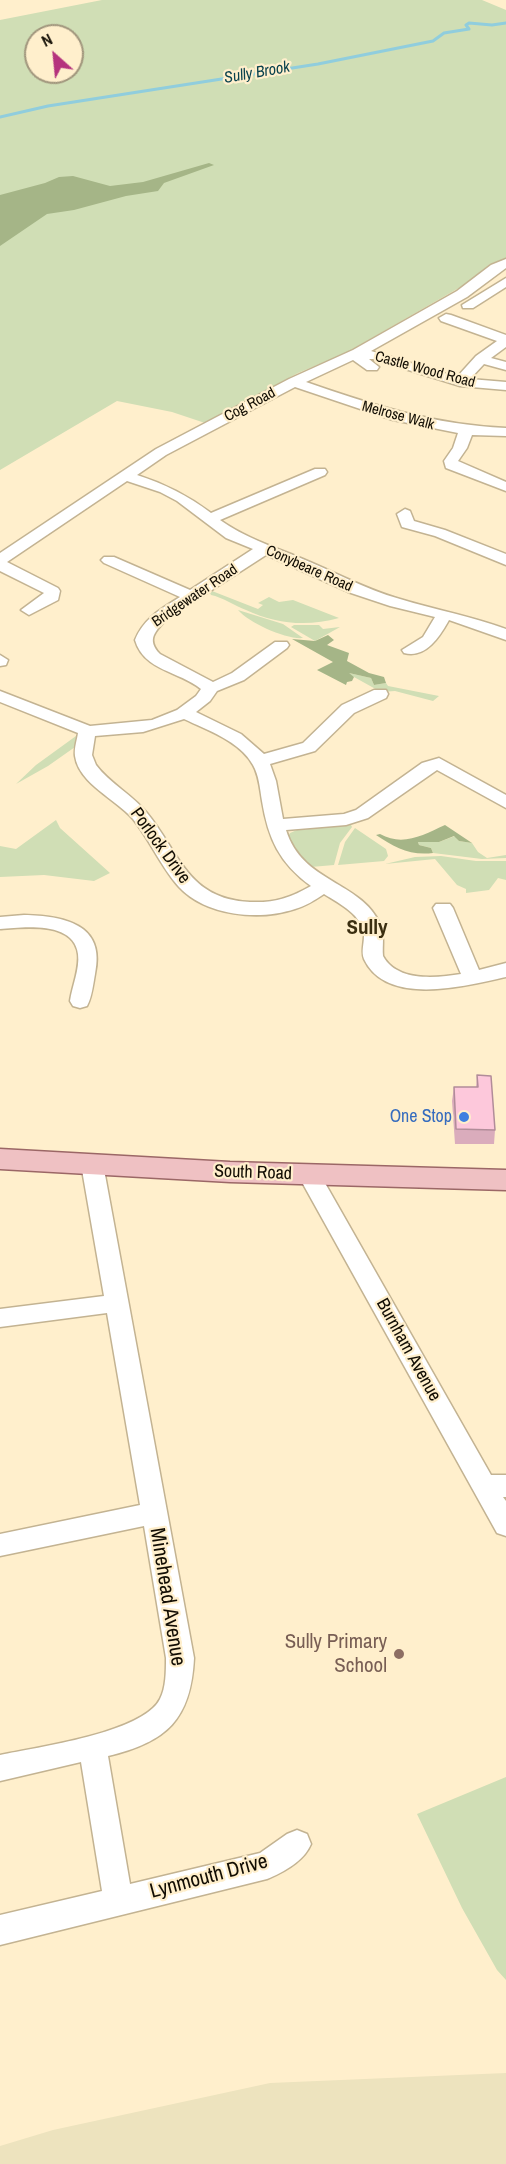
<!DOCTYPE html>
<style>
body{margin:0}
#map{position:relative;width:506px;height:2164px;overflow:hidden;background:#ffefcc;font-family:"Archivo Narrow",sans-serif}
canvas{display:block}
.north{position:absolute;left:24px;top:24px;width:60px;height:60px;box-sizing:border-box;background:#ffefcc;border:2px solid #a0957c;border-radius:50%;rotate:333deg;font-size:16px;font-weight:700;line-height:24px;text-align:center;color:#120d03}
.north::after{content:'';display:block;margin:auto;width:21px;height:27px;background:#b5337d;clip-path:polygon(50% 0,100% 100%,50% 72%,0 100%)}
</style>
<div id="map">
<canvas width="506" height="2164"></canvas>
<div class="north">N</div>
</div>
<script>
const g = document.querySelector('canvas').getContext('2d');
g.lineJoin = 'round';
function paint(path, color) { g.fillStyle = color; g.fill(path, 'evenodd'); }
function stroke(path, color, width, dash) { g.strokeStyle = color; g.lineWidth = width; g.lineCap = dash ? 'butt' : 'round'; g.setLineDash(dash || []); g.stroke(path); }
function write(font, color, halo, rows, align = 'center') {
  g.font = font + ' "Archivo Narrow",sans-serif'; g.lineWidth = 4.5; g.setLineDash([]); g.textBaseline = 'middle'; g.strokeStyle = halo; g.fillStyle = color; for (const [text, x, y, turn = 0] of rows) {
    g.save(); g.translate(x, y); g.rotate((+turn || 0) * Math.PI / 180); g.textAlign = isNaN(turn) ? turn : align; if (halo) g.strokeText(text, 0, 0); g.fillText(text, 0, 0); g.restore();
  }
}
paint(new Path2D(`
 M102,0H482L506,10V258L490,264L464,285L344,354L298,373L205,423L172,412L117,401L0,470V20ZM36,36H72V72H36Z
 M212,591L258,609L263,605L258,603L269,597L279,602L293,600L339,618C307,627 276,624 246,610C235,606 222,597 211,595L210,593Z
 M238,610L283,624L303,638C287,640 249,623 238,610Z
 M294,625H319L323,629L340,627L315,641L291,627Z
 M345,672L371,678L374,685L386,683L388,686L439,696L433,701L395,691L381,692Z
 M76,736L75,747L48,766L16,784L36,765Z
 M56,820L60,828L110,873L94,881L44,875L0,877V846L16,849Z
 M351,825L352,827L340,843L334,865L311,867L301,858L288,837L290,833L297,830Z
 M355,828L386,849L388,856L384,861L338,865L345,842Z
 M455,836L459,841L472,843L478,852L487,858L506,855V858L482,859L433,853L431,848L419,845L418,842H439Z
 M441,856L476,861H506V880L498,878L489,890L466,893V889L457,885L435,859L385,864L415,857Z
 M506,1777V1980L497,1970L462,1908L417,1814Z`), '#d0deb5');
paint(new Path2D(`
 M209,163L214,165L164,183L158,191L126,196L74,210L47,214L0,246V195L45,183L59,177L73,176L110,186L143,182Z
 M328,635L334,640L327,645L349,653L347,661L369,673L384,677L386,683L374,685L371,678L349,673L354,677L352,681L347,682L346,685L317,670L333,662L292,639L315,641Z
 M445,825L472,843L459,841L454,836L439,842H418L419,845L431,848L433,853C410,856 394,847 376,835L380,834C403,847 423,835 445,825Z`), '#a5b587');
paint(new Path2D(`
 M506,2073V2164H0V2146L53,2130L270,2083Z`), '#ede3be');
stroke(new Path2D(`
 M0,117L48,106L318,64L433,41L444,33L469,29L466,25L469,23L492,25L506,23`), '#90cddd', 3);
const minor = new Path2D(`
 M506,259V268L467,297L371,351L457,377L476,356L497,341L441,321L439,318L446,314L451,315L506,335V347L491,358L506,362V370L484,364L470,379L506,382V390L460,386L373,359H369L379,367L377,370H367L353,360L306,382C372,405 435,425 506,428V436L472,435L467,448L458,461L506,482V491L446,468L444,461L453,448L458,433L393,420L295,387L166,455L137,475C165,484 187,495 211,513L315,469H325L327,472L325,475L220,520C244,537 271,546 298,557C333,571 364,589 400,599C436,610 471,616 506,629V640L449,620C440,636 426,659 404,653L402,650L423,637L435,617L390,606L348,592L266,555L167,619C155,631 146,640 160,654L213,682L232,673L275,642H287L289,645L287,648L244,680L217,691L210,701L196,712L241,734L264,754L303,743L342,705L374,690H386L388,694L386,698L354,713L315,751L270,764L276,781L283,819L344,814L356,810L422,763L439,758L506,795V808L437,770L368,818L346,825L286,830C302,883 361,881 380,924C385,934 382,945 383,956C397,982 436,978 461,974L433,908L436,904H450L453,908L479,970L506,963V977C469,985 387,1008 364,959C361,952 364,944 364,936C363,915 340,904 324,894C315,900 306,906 295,909C259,921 206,916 179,887C161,867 150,840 133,819C116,799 79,784 75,756C74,748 77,740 78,733L0,702V691L90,726L152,720L177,710L196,696L201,689C179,671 144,671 135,640C144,618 161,609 180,597L104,563L101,560L104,557H114L190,590L253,549L226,538L177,501L160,492L127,481L7,562L58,588L60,591L58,600L29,615L21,610L44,593L0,571V553L156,449L289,379L353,350L457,291L491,265ZM184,719C207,730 240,741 253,765C259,775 260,789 262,801C268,838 279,863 311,886C290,898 274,903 250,902C187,899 180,853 147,813C132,794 110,784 96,765L92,755L95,736L143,732Z
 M506,278V287L473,308H463L462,305Z
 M405,509L410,511L414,521L445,530L506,554V565L435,536L402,527L397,514Z
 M0,655L8,660L6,665L0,666Z
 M24,915C64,916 106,924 95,974C93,985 92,997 87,1006L80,1008L73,1006L70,1001C72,986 80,969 78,954C74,921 24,927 0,929V917Z
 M92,1156L100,1158L103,1164L194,1658C191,1719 167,1742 108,1756L130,1884L260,1853L287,1834L297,1830L307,1834L311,1844C304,1861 284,1872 267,1879L0,1945V1915L102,1891L81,1762L0,1781V1755C37,1747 143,1733 160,1699C166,1688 166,1671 166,1658L144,1526L0,1556V1534L140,1505L107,1313L0,1327V1309L104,1296L81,1164L84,1158Z
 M309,1167L317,1169L491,1475H506V1497H503L506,1501V1536L497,1533L298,1175L301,1169Z`);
const major = new Path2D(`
 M0,1149L230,1162L506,1170V1190L230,1182L0,1169Z`);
stroke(minor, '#c3b392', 3);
stroke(major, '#9b6766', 3);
paint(minor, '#fff');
paint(major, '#efc1c3');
paint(new Path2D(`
 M477,1075L495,1130L494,1144H455L452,1101L454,1087H476Z`), '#daacbc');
const building = new Path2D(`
 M477,1075L491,1076L495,1130L456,1129L454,1087H478Z`);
paint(building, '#fdc8db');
stroke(building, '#b18c99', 1.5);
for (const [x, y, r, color] of [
 [464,1117,6,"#3f7fe0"],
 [399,1654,6,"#8d6e63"]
]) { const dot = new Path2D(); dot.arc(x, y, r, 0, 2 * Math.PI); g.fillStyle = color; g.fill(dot); stroke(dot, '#ffefcc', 2); }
write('15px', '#120d03', '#ffefcc', [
 ["Castle Wood Road",425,370,15],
 ["Cog Road",250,405,-28],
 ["Melrose Walk",398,416,15],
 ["Conybeare Road",309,569,24],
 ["Bridgewater Road",195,596,-34]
]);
write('italic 16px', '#0a424e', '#ffefcc', [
 ["Sully Brook",257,73,-10]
]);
write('18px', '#120d03', '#ffefcc', [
 ["Porlock Drive",160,846,54],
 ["South Road",253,1173,2],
 ["Burnham Avenue",408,1350,61]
]);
write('18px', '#366cbe', '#ffefcc', [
 ["One Stop",452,1117]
], 'right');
write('bold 21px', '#3b2e10', '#ffefcc', [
 ["Sully",367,928]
]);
write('21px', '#120d03', '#ffefcc', [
 ["Minehead Avenue",167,1597,81],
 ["Lynmouth Drive",209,1877,-15]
]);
write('21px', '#785e54', '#ffefcc', [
 ["Sully Primary",387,1642],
 ["School",387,1666]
], 'right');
</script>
